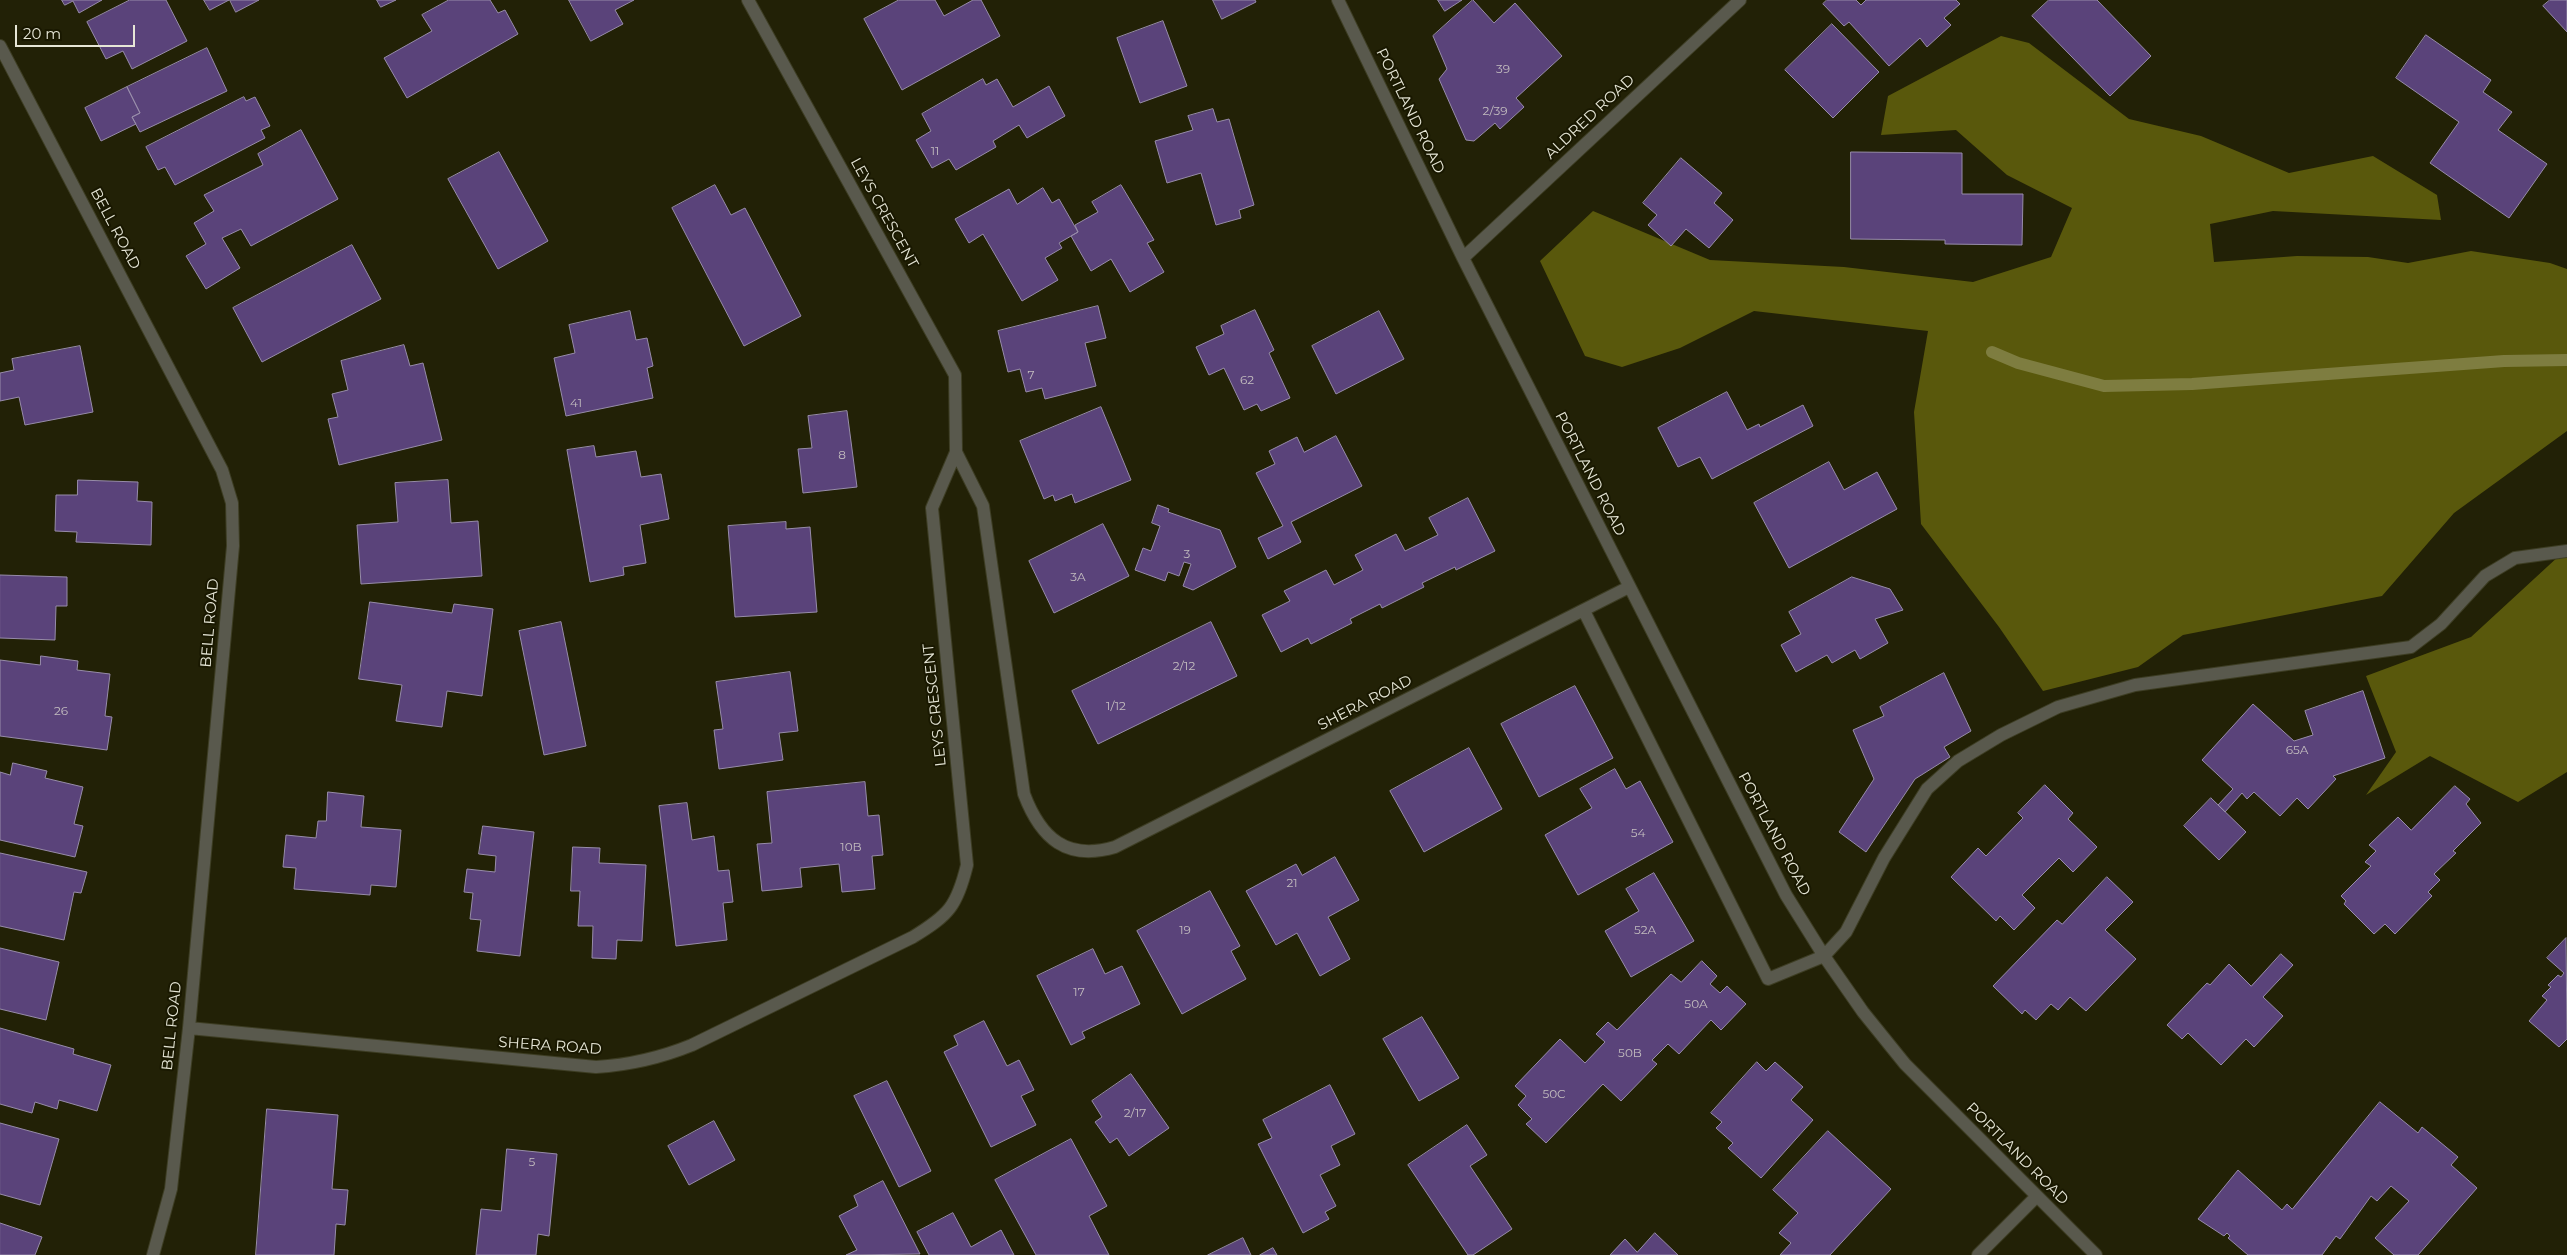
<!DOCTYPE html>
<style>
body{margin:0}
#map{position:relative;width:2567px;height:1255px;overflow:hidden;background:#222106;font-family:Montserrat,sans-serif}
canvas{display:block}
.scale{position:absolute;left:15px;top:25px;width:120px;height:22px;box-sizing:border-box;border:2px solid #e6e6d6;border-top:0;padding-left:6px;font-size:15px;line-height:18px;white-space:nowrap;color:#e6e6d6;-webkit-text-stroke:4px #191800;paint-order:stroke}
</style>
<div id="map">
<canvas width="2567" height="1255"></canvas>
<div class="scale">20 m</div>
</div>
<script>
const g = document.querySelector('canvas').getContext('2d');
g.lineJoin = 'round';
function paint(path, color) { g.fillStyle = color; g.fill(path, 'evenodd'); }
function stroke(path, color, width, dash) { g.strokeStyle = color; g.lineWidth = width; g.lineCap = dash ? 'butt' : 'round'; g.setLineDash(dash || []); g.stroke(path); }
function write(font, color, halo, rows, align = 'center') {
  g.font = font + ' Montserrat,sans-serif'; g.lineWidth = 4; g.setLineDash([]); g.textBaseline = 'middle'; g.strokeStyle = halo; g.fillStyle = color; for (const [text, x, y, turn = 0] of rows) {
    g.save(); g.translate(x, y); g.rotate((+turn || 0) * Math.PI / 180); g.textAlign = isNaN(turn) ? turn : align; if (halo) g.strokeText(text, 0, 0); g.fillText(text, 0, 0); g.restore();
  }
}
paint(new Path2D(`
 M2001,36L2029,43L2129,119L2201,136L2289,173L2373,156L2437,195L2441,220L2273,211L2210,224L2214,262L2297,256L2368,257L2408,263L2471,251L2550,263L2567,269V431L2454,513L2382,596L2183,635L2138,667L2043,691L1999,627L1921,524L1914,412L1928,331L1754,311L1680,348L1622,367L1585,356L1540,261L1593,211L1710,260L1844,267L1973,282L2051,257L2072,208L2007,175L1956,130L1881,135L1888,96Z
 M2567,554V772L2518,802L2430,756L2366,795L2396,752L2366,676L2471,637L2560,555Z`), '#59580c');
stroke(new Path2D(`
 M1992,352L2018,363L2104,386L2192,384L2504,361L2567,360`), '#7e7d40', 12);
const building = new Path2D(`
 M62,0H102L79,13L73,1L65,5Z
 M130,0H166L187,41L132,69L123,51L106,59L87,22Z
 M204,0H229L210,10Z
 M230,0H259L236,12Z
 M377,0H396L381,7Z
 M449,0H490L498,13L505,10L518,34L407,98L384,58L432,31L422,15Z
 M569,0H634L615,10L623,24L591,41Z
 M899,0H935L944,16L973,0H981L1000,36L902,90L864,19Z
 M1213,0H1255L1256,2L1222,19Z
 M1438,0H1462L1445,11Z
 M1473,0L1494,23L1515,3L1562,56L1516,98L1524,107L1500,129L1495,123L1474,141L1466,140L1439,79L1447,69L1433,36Z
 M1827,0H1856L1861,5L1866,0H1956L1960,4L1944,18L1951,25L1927,47L1920,38L1889,66L1849,22L1844,26L1823,4Z
 M2049,0H2097L2151,56L2110,96L2032,16Z
 M2550,0H2567V32L2543,6Z
 M1163,21L1187,86L1140,103L1117,38Z
 M1832,24L1879,72L1833,118L1785,70Z
 M2426,35L2491,80L2483,92L2512,112L2498,130L2547,164L2509,218L2430,163L2459,122L2396,78Z
 M207,48L227,91L140,132L132,117L140,113L127,87Z
 M983,79L986,85L997,79L1013,107L1049,86L1065,116L1027,138L1019,125L993,141L996,147L956,170L949,159L932,168L916,140L931,131L922,114Z
 M127,87L140,113L132,117L136,124L101,141L85,108Z
 M244,97L246,101L255,97L270,126L261,130L265,138L175,185L165,167L158,170L146,147Z
 M1213,109L1217,122L1229,119L1254,205L1239,210L1241,218L1216,225L1201,173L1167,183L1155,141L1193,130L1188,116Z
 M301,130L338,199L251,246L241,229L222,238L240,268L206,289L186,256L206,244L194,223L214,211L204,195L263,165L258,154Z
 M499,152L548,241L498,269L448,179Z
 M1851,152L1962,153V194H2023L2022,245L1945,244V240L1851,239Z
 M1681,158L1722,193L1714,203L1733,220L1709,248L1686,229L1671,246L1648,225L1657,215L1643,203Z
 M715,185L731,215L745,208L801,316L744,346L672,208Z
 M1121,185L1154,240L1147,243L1164,272L1130,292L1111,259L1091,271L1071,236L1078,232L1075,225L1098,212L1092,202Z
 M1043,188L1052,203L1059,199L1078,232L1059,243L1062,248L1045,258L1058,280L1022,301L983,234L969,243L955,219L1009,189L1017,204Z
 M352,245L381,299L262,362L233,308Z
 M1098,306L1106,338L1085,343L1096,386L1045,399L1042,388L1026,392L1020,369L1008,372L998,331Z
 M1255,310L1274,350L1269,353L1290,398L1261,411L1257,404L1244,410L1224,368L1209,375L1196,347L1224,334L1221,326Z
 M630,311L636,340L647,338L653,366L647,368L653,398L566,416L554,358L575,353L569,325Z
 M1379,311L1404,359L1336,394L1312,346Z
 M404,345L410,366L423,363L442,440L339,465L328,419L338,417L332,394L348,390L341,361Z
 M80,346L93,412L25,425L19,397L0,401V373L14,370L12,359Z
 M1727,392L1747,430L1759,424L1760,427L1803,405L1813,426L1712,479L1700,457L1678,467L1658,428Z
 M1101,407L1131,480L1075,503L1072,494L1055,501L1053,495L1044,499L1020,441Z
 M847,411L857,487L803,493L798,449L812,448L808,416Z
 M1336,436L1362,486L1291,522L1301,542L1268,559L1258,538L1283,526L1256,473L1275,464L1269,451L1297,437L1304,452Z
 M594,446L596,457L636,451L641,477L661,474L669,519L640,525L646,563L623,567L624,575L590,582L567,450Z
 M1829,462L1844,490L1877,472L1897,509L1789,568L1754,503Z
 M78,480L138,482L137,501L152,502L151,545L76,542L77,532L55,531L56,495H77Z
 M448,480L451,523L478,521L482,576L361,584L357,525L398,522L395,483Z
 M1468,498L1495,551L1456,570L1455,567L1422,583L1424,587L1382,608L1380,604L1350,619L1352,623L1311,644L1308,638L1281,652L1262,615L1290,601L1284,591L1326,570L1334,585L1363,570L1355,555L1396,534L1405,551L1438,535L1429,518Z
 M1158,505L1169,509L1168,512L1220,530L1236,567L1193,590L1183,586L1191,564L1184,562L1179,576L1168,572L1165,581L1135,570L1143,548L1151,551L1160,526L1152,523Z
 M786,522V529L810,527L817,612L735,617L728,526Z
 M1103,524L1129,576L1054,613L1029,561Z
 M0,575L67,577V606H56L55,640L0,638Z
 M1852,577L1890,589L1903,610L1875,619L1888,643L1860,659L1855,650L1832,663L1827,655L1796,672L1781,645L1801,634L1789,612Z
 M370,602L452,613L454,604L493,609L482,696L447,691L442,727L396,721L402,685L359,679Z
 M561,622L586,746L544,755L519,631Z
 M1211,622L1237,676L1098,744L1072,691Z
 M41,656L78,661L77,670L110,674L105,716L112,717L107,750L0,736V660L40,665Z
 M790,672L798,731L779,733L783,760L719,769L714,730L723,729L716,682Z
 M1944,673L1971,731L1944,747L1950,757L1915,779L1866,852L1839,832L1874,779L1853,730L1884,716L1880,707Z
 M1575,686L1613,758L1539,797L1501,724Z
 M2363,691L2385,758L2333,776L2336,779L2308,809L2297,798L2280,816L2254,792L2247,799L2242,793L2225,812L2218,805L2233,789L2202,760L2253,704L2294,741L2313,735L2305,711Z
 M1469,748L1502,809L1424,852L1390,791Z
 M13,763L47,771L45,778L83,787L74,824L83,826L75,857L0,840V772L10,775Z
 M1615,769L1626,789L1640,781L1673,842L1578,895L1545,835L1592,808L1580,789Z
 M865,782L868,816L879,815L883,855L872,856L875,889L842,892L839,864L800,868L802,887L762,891L757,844L772,843L767,792Z
 M2045,785L2073,813L2068,819L2097,847L2073,872L2059,858L2022,895L2035,908L2014,930L2000,916L1996,921L1951,877L1978,848L1986,856L2023,818L2018,813Z
 M2455,786L2470,799L2466,804L2481,823L2453,851L2456,853L2434,874L2440,880L2428,892L2432,896L2395,934L2385,924L2374,934L2344,904L2346,901L2341,896L2371,866L2365,862L2376,851L2369,845L2398,817L2411,830Z
 M328,792L364,796L361,827L401,830L396,887L371,885L370,895L294,889L296,868L283,867L286,835L316,838L318,821H326Z
 M2211,798L2246,832L2219,860L2184,826Z
 M687,803L692,840L714,836L718,871L729,870L733,902L723,903L727,940L676,946L659,806Z
 M483,826L534,832L520,956L477,951L481,920L470,919L473,893L464,892L467,869L495,872L496,856L479,854Z
 M573,847L600,848L599,863L646,865L642,941L617,940L616,959L592,958L593,926H578L580,891H571Z
 M0,853L87,872L81,893L74,892L64,940L0,926Z
 M1335,857L1359,900L1328,917L1350,959L1320,976L1297,933L1276,945L1246,891L1296,864L1302,875Z
 M1654,873L1694,941L1631,977L1605,931L1639,911L1626,889Z
 M2107,877L2133,902L2105,930L2136,959L2086,1011L2070,997L2058,1010L2051,1004L2036,1020L2025,1010L2022,1014L1993,986L2057,920L2062,924Z
 M1210,891L1240,946L1231,951L1246,979L1182,1014L1137,931Z
 M2566,938L2567,1039L2559,1047L2529,1021L2547,1000L2542,996L2551,987L2548,985L2558,975L2561,977L2564,973L2547,958Z
 M0,948L59,962L46,1020L0,1009Z
 M1093,949L1105,974L1122,966L1140,1004L1082,1032L1085,1038L1071,1045L1037,976Z
 M2281,954L2293,965L2263,997L2283,1016L2254,1047L2246,1039L2221,1065L2188,1033L2182,1039L2167,1025L2207,983L2210,985L2229,964L2251,986Z
 M1702,961L1717,976L1710,984L1720,993L1727,986L1746,1004L1721,1030L1711,1020L1679,1054L1668,1044L1652,1060L1657,1064L1621,1101L1603,1084L1546,1143L1526,1124L1532,1119L1518,1105L1526,1096L1515,1086L1560,1039L1585,1063L1605,1042L1596,1034L1608,1022L1617,1030L1671,974L1681,982Z
 M1422,1017L1459,1078L1419,1101L1383,1039Z
 M984,1021L1007,1066L1019,1060L1034,1090L1021,1096L1036,1125L991,1147L944,1052L958,1045L954,1036Z
 M0,1028L74,1049L73,1054L111,1065L97,1111L59,1100L57,1109L35,1102L32,1113L0,1104Z
 M1757,1062L1766,1071L1775,1062L1803,1087L1791,1100L1813,1120L1761,1178L1728,1148L1733,1143L1716,1128L1722,1122L1711,1113Z
 M1131,1074L1169,1128L1129,1156L1117,1138L1110,1143L1095,1122L1102,1117L1092,1101Z
 M887,1081L931,1171L899,1187L854,1096Z
 M1330,1085L1355,1134L1331,1146L1340,1165L1320,1175L1336,1206L1325,1212L1329,1219L1303,1233L1258,1144L1272,1138L1263,1120Z
 M2380,1102L2418,1133L2422,1127L2458,1157L2451,1165L2477,1188L2418,1255H2394L2375,1238L2409,1201L2391,1186L2377,1201L2371,1196L2340,1239L2336,1236L2322,1255H2248L2228,1238L2230,1236L2227,1233L2224,1236L2198,1219L2238,1170L2282,1210L2287,1204L2292,1209Z
 M267,1109L338,1115L332,1189L348,1190L345,1225L336,1224L334,1255H256Z
 M714,1121L735,1160L689,1185L668,1146Z
 M0,1123L59,1139L40,1205L0,1194Z
 M1467,1125L1487,1155L1470,1166L1512,1229L1473,1255H1468L1408,1165Z
 M1828,1131L1891,1189L1830,1255H1780L1791,1243L1779,1233L1798,1213L1773,1190Z
 M1071,1139L1107,1206L1089,1216L1109,1255H1036L995,1180Z
 M507,1149L557,1154L549,1236L538,1234L536,1255H476L481,1209L501,1211Z
 M883,1181L920,1254L846,1255L857,1250L839,1216L858,1206L854,1196Z
 M953,1213L971,1247L1001,1230L1014,1255H929L917,1232Z
 M0,1223L42,1237L35,1255H0Z
 M1655,1233L1678,1255H1610L1625,1239L1637,1252Z
 M1243,1238L1251,1255H1208Z
 M1273,1248L1277,1255H1260Z`);
paint(building, '#5a437a');
stroke(building, '#978ca9', 1);
const minor = new Path2D(`
 M1338,0L1463,258L1786,895L1824,956L1863,1012L1905,1064L2096,1255
 M0,46L222,470L232,503L233,546L189,1028L171,1189L153,1255
 M1463,258L1740,0
 M956,452L983,506L1024,794C1041,839 1067,861 1115,847L1629,587
 M1584,611L1768,979L1824,956L1846,932L1884,858L1927,789L1958,761L2001,735L2058,707L2135,685L2411,647L2441,624L2485,576L2515,558L2567,551
 M189,1028L596,1067C629,1065 660,1058 692,1045L913,937C949,915 957,906 967,865L932,508L956,452L955,375L748,0
 M1978,1255L2036,1197`);
stroke(minor, '#3d3d23', 14);
stroke(minor, '#59594d', 12);
write('12px', '#c3bdbf', null, [
 ["39",1503,69],
 ["2/39",1495,111],
 ["11",935,151],
 ["7",1031,375],
 ["62",1247,380],
 ["41",576,403],
 ["8",842,455],
 ["3",1187,554],
 ["3A",1078,577],
 ["2/12",1184,666],
 ["1/12",1116,706],
 ["26",61,711],
 ["65A",2297,750],
 ["54",1638,833],
 ["10B",851,847],
 ["21",1292,883],
 ["19",1185,930],
 ["52A",1645,930],
 ["17",1079,992],
 ["50A",1696,1004],
 ["50B",1630,1053],
 ["50C",1554,1094],
 ["2/17",1135,1113],
 ["5",532,1162]
]);
write('15px', '#e6e6d6', '#191800', [
 ["PORTLAND ROAD",1410,111,64],
 ["ALDRED ROAD",1590,117,-43],
 ["LEYS CRESCENT",884,213,61],
 ["BELL ROAD",115,229,62],
 ["PORTLAND ROAD",1590,474,63],
 ["BELL ROAD",210,623,-85],
 ["SHERA ROAD",1365,703,-27],
 ["LEYS CRESCENT",935,705,-96],
 ["PORTLAND ROAD",1774,834,62],
 ["BELL ROAD",172,1026,-84],
 ["SHERA ROAD",550,1046,4],
 ["PORTLAND ROAD",2017,1154,45]
]);
</script>
